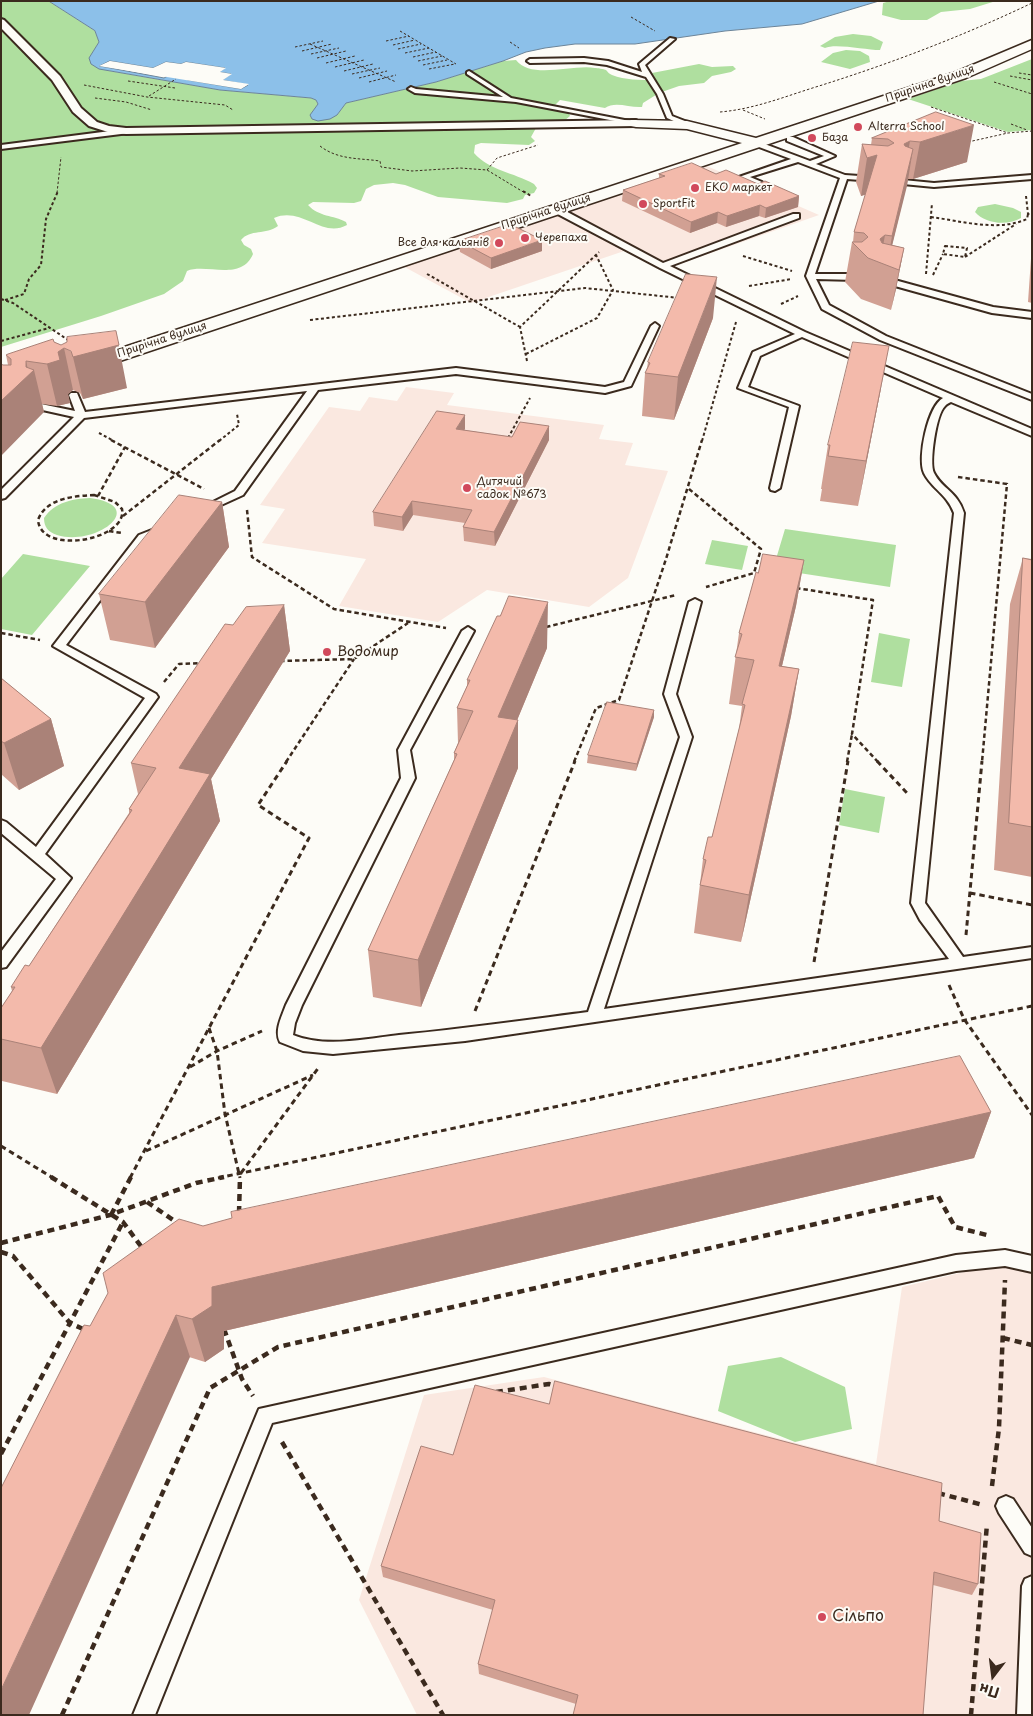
<!DOCTYPE html>
<meta charset="utf-8">
<style>
body{margin:0}
#map{position:relative;width:1033px;height:1716px;overflow:hidden;background:#fdfcf7;font-family:"Playpen Sans",sans-serif}
canvas{display:block}
.frame{position:absolute;inset:0;border:2px solid #3b2a1e;pointer-events:none}
.north{position:absolute;left:968px;top:1651px;width:50px;height:50px;-webkit-text-stroke:4px #fdfcf7;paint-order:stroke;rotate:195deg;font-size:14px;font-weight:700;line-height:20px;text-align:center;color:#3b2a1e}
.north::after{content:'';display:block;margin:auto;width:18px;height:22px;background:#3b2a1e;clip-path:polygon(50% 0,100% 100%,50% 72%,0 100%)}
</style>
<div id="map">
<canvas width="1033" height="1716"></canvas>
<div class="frame"></div>
<div class="north">Пн</div>
</div>
<script>
const g = document.querySelector('canvas').getContext('2d');
g.lineJoin = 'round';
function paint(path, color) { g.fillStyle = color; g.fill(path, 'evenodd'); }
function stroke(path, color, width, dash) { g.strokeStyle = color; g.lineWidth = width; g.lineCap = dash ? 'butt' : 'round'; g.setLineDash(dash || []); g.stroke(path); }
function write(font, color, halo, rows, align = 'center') {
  g.font = font + ' "Playpen Sans",sans-serif'; g.lineWidth = 4; g.setLineDash([]); g.textBaseline = 'middle'; g.strokeStyle = halo; g.fillStyle = color; for (const [text, x, y, turn = 0] of rows) {
    g.save(); g.translate(x, y); g.rotate((+turn || 0) * Math.PI / 180); g.textAlign = isNaN(turn) ? turn : align; if (halo) g.strokeText(text, 0, 0); g.fillText(text, 0, 0); g.restore();
  }
}
paint(new Path2D(`
 M700,163L819,215L674,266L633,248L471,303L399,264Z
 M406,387L454,393L447,405L604,425L599,439L633,443L625,465L668,471L628,578L589,607L487,590L438,622L339,606L366,559L262,543L285,509L260,505L329,407L360,411L369,397L397,401Z
 M1001,1263L1032,1270V1715H417L359,1600L424,1395L544,1377L876,1464L902,1287Z`), '#fae8e0');
paint(new Path2D(`
 M1,1H49L55,5L95,31L99,42L89,59L110,71L220,90L311,98L316,100L318,104L311,115L312,119L337,115L346,103L436,82L503,61L516,60C531,80 573,64 595,68C597,68 604,69 606,70C608,72 609,74 612,75C625,80 640,80 654,80L655,78L652,73L699,64L712,67L733,66L736,69L731,72L712,76L704,83L679,86L659,93L643,103L642,107C630,108 615,101 605,108L560,100L554,106L568,111L570,116L564,121L536,128L531,137L535,141L529,145L481,143L475,145L474,153C490,171 513,172 534,184L537,188L534,193L525,195L523,199L507,203L438,197L405,185L393,183L374,185L366,189L361,201L354,203L313,202L308,205C319,217 333,215 346,222L347,225C322,239 302,206 274,218L278,226C266,235 250,229 241,240L244,245L251,249L253,254C241,282 206,263 187,271L183,281L164,294L101,316L1,347Z
 M890,1H996L970,9L941,12L927,20H901L882,15L883,3Z
 M853,34L871,36L883,42L880,50C866,50 835,43 825,48L820,46L835,37Z
 M846,50L860,51L869,56L870,62L850,69L821,62L833,53Z
 M1032,59V130L1008,132L908,99L961,81L981,79Z
 M995,204L1013,208L1021,212V218C1008,226 985,224 975,212L978,207Z
 M90,498C150,506 96,547 57,535C48,532 44,527 44,518C55,502 72,499 90,498Z
 M785,529L896,545L890,587L773,569Z
 M712,540L748,546L742,570L705,564Z
 M23,554L90,566L32,635L1,629V579Z
 M879,633L910,639L902,687L871,682Z
 M845,789L885,797L879,833L839,825Z
 M781,1357L845,1387L852,1429L795,1442L718,1411L728,1366Z`), '#afdf9f');
const water = new Path2D(`
 M49,1H879L802,24L725,31L635,44H575L545,48L526,52L503,61L436,82L346,103L337,115L330,119L318,121L312,119L310,115L318,104L316,100L311,98L220,90L99,69L91,64L89,58L99,42L95,31ZM110,61L153,68L166,62L181,64L186,62L225,68L219,72L231,74L222,80L248,85L241,89L188,80L175,72L164,78L100,66Z`);
paint(water, '#8cc0e9');
stroke(water, '#6c8498', 1);
paint(new Path2D(`
 M110,61L153,68L166,62L181,64L186,62L226,68L220,72L232,74L223,80L249,84L241,89L99,66ZM110,64L153,71L167,64L181,67L187,64L218,70V74L225,75L220,78L221,82L242,86L194,79L198,76L196,73L176,69L164,75L107,65Z`), '#fdfcf7');
const service = new Path2D(`
 M670,38L675,39L645,65L663,94L672,116L690,123L691,125L687,127L667,118L657,94L646,77L607,65L584,62L530,63L527,61L530,59L584,58L608,61L642,72L639,64Z
 M469,71L511,98L640,123L636,125L516,102L415,93L408,89L411,87L416,89L503,97L467,74V72Z
 M126,129H129V133L1,149V145Z
 M787,137H793L835,156L816,164L845,175L874,177L878,179L874,181L847,179L815,274H856L860,277L856,280L816,279L829,305L886,336L1032,394V400L880,340L822,309L806,276L840,178L798,162L750,177L762,182V186H756L739,177L791,159L751,144V140H754L810,161L824,156L787,141Z
 M1032,175V179L934,187L903,184L899,182L903,180L934,183Z
 M552,207H558L663,263L793,214H799V218L670,266L805,332L1032,429V436L951,402C949,403 946,404 945,406C936,414 929,463 934,473C942,489 957,491 964,513L925,903L963,957L1032,947V958L465,1041L333,1054L303,1051L280,1042C274,1031 282,1016 286,1005L401,778L398,750L462,631L468,627L474,631L410,750L415,778L302,1005L295,1023L293,1035C326,1048 364,1039 399,1035C462,1029 525,1020 588,1012L680,737L664,694L689,602L695,599L701,602L676,694L692,737L604,1009L949,959L920,920L911,903L954,513C947,494 932,489 924,473C917,458 928,406 943,398L802,337L760,356L748,387L799,406L780,488L775,491L771,490L770,488L789,407L738,388L753,352L795,334L660,268L552,211Z
 M880,276L993,307L1032,312V318L992,313L877,281L876,279Z
 M655,323L659,326L631,386L605,393L456,374L318,390L243,495L208,511L204,512L199,509L235,491L307,391L84,418L5,498L1,499V490L74,417L38,409L36,407L41,404L75,411L69,395L71,393H77L85,412L456,368L605,387L624,382L651,326Z
 M162,526L166,527L167,529L166,531L147,539L66,645L156,694L158,697L45,854L71,878L6,967L1,968V952L56,879L1,833V820L6,822L36,847L145,698L53,646L139,535Z
 M1005,1250L1032,1256V1272L1005,1266L956,1271L272,1423L155,1715H133L259,1409L956,1255Z
 M1006,1496L1013,1499L1032,1528V1556L1025,1553L999,1513L996,1506L999,1499Z
 M1032,1576V1715H1017L1022,1586L1025,1579Z`);
const pedestrian = new Path2D(`
 M1,19L4,20L60,76L81,108L97,122L109,126L126,128L636,120L641,123L636,126L126,134L108,132L89,126L73,112L52,80L1,28Z`);
const minor = new Path2D(`
 M1032,40V49L966,78L93,370L86,372L79,370L77,366L79,362L742,143L687,129L636,127L631,126L629,123L631,120L687,121L756,138L956,72Z`);
stroke(service, '#3b2a1e', 4);
stroke(pedestrian, '#3b2a1e', 4);
stroke(minor, '#3b2a1e', 3);
stroke(new Path2D(`
 M631,17L655,31
 M400,31L456,64
 M386,41L409,36
 M510,42L519,48
 M310,44L396,82
 M393,45L415,40
 M295,47L323,41
 M398,49L421,44
 M302,51L332,44
 M405,53L429,48
 M311,54L339,48
 M413,57L436,52
 M317,58L346,51
 M418,61L442,56
 M326,63L355,56
 M423,65L447,60
 M335,67L364,60
 M429,69L455,64
 M344,71L373,64
 M1019,73L1032,75
 M352,74L380,68
 M1010,76L1032,80
 M359,78L387,71
 M128,81L175,88
 M369,82L396,75
 M994,82L1032,94
 M84,85L147,97L225,105L233,110
 M149,96L176,79
 M95,98L126,102L152,110
 M931,107L1008,133
 M743,110L765,119
 M720,112C755,109 786,96 819,86C892,63 963,36 1032,3
 M1011,124L1027,130
 M968,142L1008,133L1032,131
 M320,146C338,160 359,158 380,161L381,167L412,171L460,168L487,170L525,193
 M487,170L497,158L538,145
 M57,193L61,157`), '#3b2a1e', 1, [2.5, 2]);
stroke(new Path2D(`
 M523,191L531,196
 M1026,196L1028,214H1032
 M931,217C961,221 998,232 1027,219L1028,214
 M945,246L967,248L965,257L943,254Z
 M743,256L792,271
 M965,257L1016,224
 M427,274L520,327
 M926,274L932,203
 M933,275L943,254
 M749,286L792,279
 M1,299L13,303L71,342
 M5,300L24,294L29,279L41,265L46,219L58,191
 M781,304L798,296
 M310,320L585,288L679,298
 M1,341L49,328
 M526,354L597,318L613,290L596,255
 M527,361L520,327L599,252
 M99,433L114,441
 M508,438L530,398
 M219,441L239,425L237,414
 M702,441L736,322`), '#3b2a1e', 2, [3, 2.5]);
stroke(new Path2D(`
 M111,440L204,489
 M958,477L1007,484L982,762
 M689,489L761,549L754,573L706,587
 M94,495L115,502L122,509C128,540 41,556 38,520C46,498 74,496 94,495Z
 M98,496L125,447
 M247,510L252,557L334,609L446,628
 M123,516L220,440
 M109,531L122,533
 M796,588L873,600L852,734L878,762
 M546,627L676,595
 M1,633L40,640
 M280,661L354,659L408,623
 M164,682L179,664L202,663
 M286,762L354,659
 M574,762L596,708L619,700L666,559L702,440
 M847,762L852,734`), '#3b2a1e', 2.5, [4.5, 3]);
stroke(new Path2D(`
 M877,761L907,793
 M970,893L1032,905
 M966,935L982,761
 M814,962L848,761
 M949,985L964,1019L1032,1115
 M475,1011L575,761
 M209,1028L217,1051L225,1114L240,1178
 M190,1067L217,1051L262,1031
 M1,1146L53,1178
 M146,1151L313,1075
 M241,1173L319,1067
 M130,1178L309,838L258,805L287,761
 M218,1178L1032,1006`), '#3b2a1e', 3, [5.5, 4]);
stroke(new Path2D(`
 M51,1177L123,1222L143,1249
 M147,1202L179,1224
 M239,1213L240,1177
 M111,1215L131,1177
 M1,1243L110,1215L196,1183L224,1177
 M1,1252L13,1256L70,1323L85,1330
 M224,1329L242,1379L253,1396
 M1003,1338L1032,1345
 M496,1392L549,1384L557,1386
 M282,1442L443,1715
 M1,1454L123,1222
 M992,1486L999,1428L1005,1280
 M938,1493L983,1505
 M62,1715L210,1388L278,1347L938,1196L955,1227L987,1235
 M971,1715L987,1524`), '#3b2a1e', 4.5, [7, 5]);
paint(service, '#fdfcf7');
paint(pedestrian, '#fdfcf7');
paint(minor, '#fdfcf7');
paint(new Path2D(`
 M936,112L967,162L913,179H908L892,245L904,248L896,289L891,310L861,299L845,282L852,242H853L854,232L866,194L861,196L856,182L862,144L871,145L872,138Z
 M659,174H716L758,184L799,196L798,207L765,218L759,216L726,227L717,223L690,233L622,201L623,190L659,178Z
 M459,241L542,251L491,269L460,252Z
 M1032,244V303L1028,302Z
 M713,318L674,420L642,416L645,373L647,368L648,362Z
 M54,342L61,345L127,388L83,399L80,393L73,390L68,394L70,403L57,406L42,404L44,412L3,365H8L6,355Z
 M881,388L858,506L820,501L822,489H821L828,445Z
 M549,426V440L495,546L464,541L463,527L465,523L413,515L403,531L374,526L373,512L465,429L464,430L512,437Z
 M222,502L229,547L155,648L110,640L99,594Z
 M1032,557V877L994,870L1010,604L1023,558L1032,559Z
 M804,560L796,606L782,666L799,669L791,716L741,942L694,933L703,859L712,837L739,729L742,706L729,704L739,633L758,573Z
 M284,605L290,651L211,779L220,821L57,1094L2,1081L1,1008L12,991L11,987L29,966L129,813V809L138,794L131,763L233,625Z
 M547,648L517,720H518V768L421,1007L373,997L368,950L454,760V753L458,743L457,708L467,686V680Z
 M1,678L51,719L64,766L19,790L1,774Z
 M654,710V717L636,771L587,763L588,755Z
 M991,1112L974,1158L224,1331V1349L205,1362L90,1326L203,1226Z
 M453,1455L939,1521L978,1584L972,1595L933,1585L576,1704L479,1674L478,1664L493,1610L383,1577L381,1566Z`), '#d1a093');
paint(new Path2D(`
 M974,125L967,162L913,179L920,142Z
 M910,141L903,178L904,144Z
 M913,149L907,186L887,266V265L892,236Z
 M877,155L871,193L861,196L867,158Z
 M799,196L798,207L765,218L766,208Z
 M760,205L759,216L726,227L727,216Z
 M718,212L717,223L690,233L691,222Z
 M885,235L880,263V239Z
 M542,240V251L491,269V258Z
 M904,248L896,289L891,310L899,270Z
 M717,277L713,318L674,420L678,377Z
 M116,331L127,388L83,399L73,357Z
 M889,346L881,388L858,506L866,461Z
 M64,348L73,390L68,394L70,403L57,406L47,364L58,352Z
 M26,361L29,374L34,370L44,412L1,456V401L26,367Z
 M465,415V429L457,443L456,429Z
 M549,426V440L495,546L494,532Z
 M412,501L413,515L403,531L402,517Z
 M222,502L229,547L155,648L145,602Z
 M804,560L796,606L771,713L779,666Z
 M548,602L547,648L499,764L498,717Z
 M284,605L290,651L211,779L220,821L57,1094L41,1048L179,768Z
 M799,669L791,716L741,942L749,895Z
 M654,710V717L636,771L637,764Z
 M51,719L64,766L19,790L4,743Z
 M518,720V768L421,1007L418,960Z
 M991,1112L974,1158L224,1331V1349L205,1362L192,1319L212,1287Z
 M176,1315L190,1357L29,1715H1V1690Z`), '#aa8278');
const building = new Path2D(`
 M936,112L974,125L920,142L910,141L904,144L905,146L913,149L892,236L885,235L880,239L882,243L904,248L899,270L868,258L852,242H862L868,237L864,233L854,232L877,155L867,158L862,144L888,146L894,143L888,139L872,138Z
 M692,163L716,174L726,170L758,184L765,181L799,196L766,208L760,205L727,216L718,212L691,222L623,190L665,176L659,174Z
 M510,224L542,240L491,258L459,241Z
 M686,274L717,277L678,377L645,373L650,363L648,362Z
 M116,331L119,345L73,357L71,351L64,348L58,352L60,360L47,364L26,361V367L34,370L1,401V364L3,365H11V359L6,355L8,354L53,339L54,342L61,345L67,342V337Z
 M853,342L889,346L866,461L828,456L830,445H828Z
 M437,411L465,415L456,429L512,437L520,422L549,426L494,532L463,527L472,510L412,501L402,517L373,512Z
 M179,495L222,502L145,602L99,594Z
 M763,554L804,560L779,666L799,669L749,895L700,885L706,860L703,859L708,837H712L745,705L742,704L754,660L735,657L742,634L739,633L756,572L758,573Z
 M1023,558L1032,560V827L1009,823Z
 M509,596L548,602L498,717L518,720L418,960L368,950L457,754L454,753L473,711L457,708L470,680H467L497,616H500Z
 M284,605L179,768L210,774L41,1048L1,1039V1008L15,987H11L25,965L29,966L132,810L129,809L156,768L131,763L225,624L233,625L246,607Z
 M1,678L51,719L4,743L1,741Z
 M607,702L654,710L637,764L588,755Z
 M960,1056L991,1112L212,1287V1306L192,1319L176,1315L1,1690V1488L84,1325L90,1326L108,1293L103,1273L179,1219L203,1226L232,1218L231,1212Z
 M555,1381L942,1483L939,1521L981,1533L978,1584L934,1572L923,1715H573L578,1695L478,1664L495,1600L381,1566L421,1446L453,1455L475,1385L549,1404Z`);
paint(building, '#f3baab');
stroke(building, '#aa8278', 1);
for (const [x, y, r, color] of [
 [858,127,5,"#d1495b"],
 [812,138,5,"#d1495b"],
 [695,188,5,"#d1495b"],
 [643,204,5,"#d1495b"],
 [525,238,5,"#d1495b"],
 [499,243,5,"#d1495b"],
 [467,488,5,"#d1495b"],
 [327,652,5,"#d1495b"],
 [822,1617,5,"#d1495b"]
]) { const dot = new Path2D(); dot.arc(x, y, r, 0, 2 * Math.PI); g.fillStyle = color; g.fill(dot); stroke(dot, '#fdfcf7', 2); }
write('11px', '#3b2a1e', '#fdfcf7', [
 ["Прирічна вулиця",930,84,-19],
 ["Прирічна вулиця",546,212,-18],
 ["Прирічна вулиця",162,340,-18]
]);
write('11px', '#3b2a1e', '#fdfcf7', [
 ["Alterra School",868,127],
 ["База",822,138],
 ["ЕКО маркет",705,188],
 ["SportFit",653,204],
 ["Черепаха",535,238],
 ["Все для кальянів",489,243,"right"],
 ["Дитячий",477,482],
 ["садок №673",477,495]
], 'left');
write('14px', '#3b2a1e', '#fdfcf7', [
 ["Водомир",337,652]
], 'left');
write('16px', '#3b2a1e', '#fdfcf7', [
 ["Сільпо",832,1617]
], 'left');
</script>
